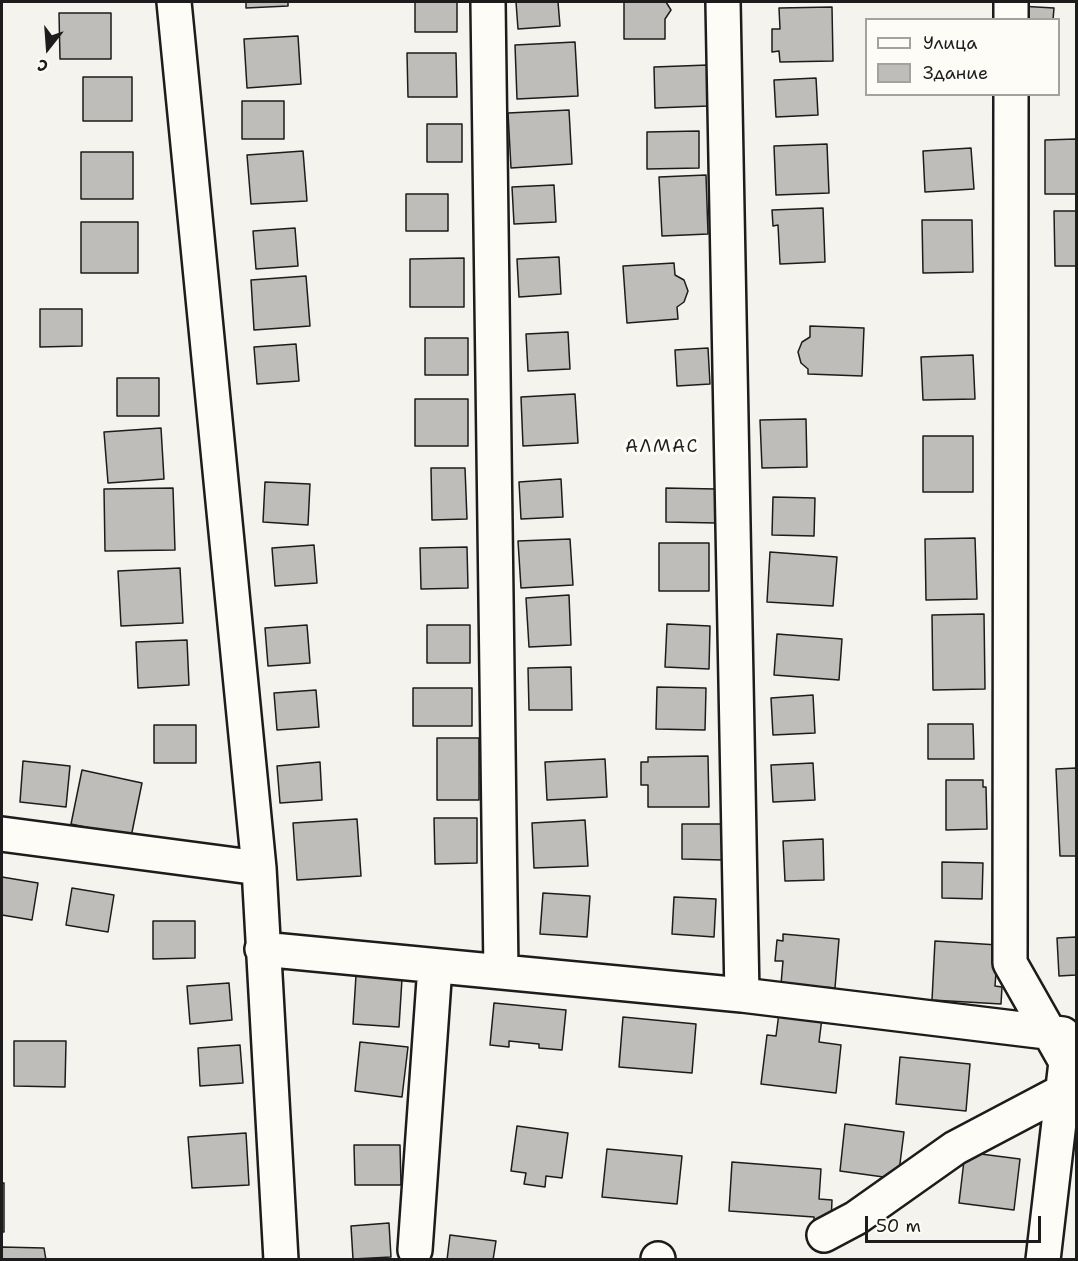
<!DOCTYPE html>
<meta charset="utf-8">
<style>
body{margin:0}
#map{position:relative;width:1078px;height:1261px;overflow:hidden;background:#f4f3ee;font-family:"Shantell Sans",sans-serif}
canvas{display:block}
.frame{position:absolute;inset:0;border:3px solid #1c1c1c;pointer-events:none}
.legend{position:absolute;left:865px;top:18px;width:195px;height:78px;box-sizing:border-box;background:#fdfcf7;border:2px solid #a3a29f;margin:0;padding:8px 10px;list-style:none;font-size:18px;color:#1c1c1c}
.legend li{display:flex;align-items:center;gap:12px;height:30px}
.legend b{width:30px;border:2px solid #a3a29f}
.north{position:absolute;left:18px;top:18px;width:60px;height:60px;-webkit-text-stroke:4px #fdfcf7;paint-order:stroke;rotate:197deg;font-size:16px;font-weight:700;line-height:24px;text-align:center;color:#1c1c1c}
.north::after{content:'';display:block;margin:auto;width:21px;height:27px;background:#1c1c1c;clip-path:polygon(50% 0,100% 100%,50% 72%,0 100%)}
.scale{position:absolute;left:865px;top:1216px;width:176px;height:27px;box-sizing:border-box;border:3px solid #1c1c1c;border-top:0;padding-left:8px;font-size:18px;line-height:21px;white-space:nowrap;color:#1c1c1c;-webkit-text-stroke:4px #fdfcf7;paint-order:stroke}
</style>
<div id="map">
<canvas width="1078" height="1261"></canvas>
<div class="frame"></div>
<ul class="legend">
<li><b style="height:8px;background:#fdfcf7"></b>Улица</li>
<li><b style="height:16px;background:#bebdba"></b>Здание</li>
</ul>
<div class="north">С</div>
<div class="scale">50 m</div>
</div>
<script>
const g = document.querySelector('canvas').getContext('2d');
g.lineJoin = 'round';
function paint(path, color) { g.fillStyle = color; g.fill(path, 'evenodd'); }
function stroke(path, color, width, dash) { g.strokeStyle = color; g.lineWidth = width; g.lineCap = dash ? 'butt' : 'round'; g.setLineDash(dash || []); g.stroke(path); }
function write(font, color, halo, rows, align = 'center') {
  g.font = font + ' "Shantell Sans",sans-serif'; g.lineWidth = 6; g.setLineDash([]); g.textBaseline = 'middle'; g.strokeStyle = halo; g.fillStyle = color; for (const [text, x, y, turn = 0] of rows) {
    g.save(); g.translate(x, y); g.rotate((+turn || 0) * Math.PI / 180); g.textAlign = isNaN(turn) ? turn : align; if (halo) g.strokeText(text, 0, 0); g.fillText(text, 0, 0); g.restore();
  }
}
const building = new Path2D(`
 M246,2H288V6L246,8Z
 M415,2H457V32H415Z
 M516,2H558L560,26L518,29Z
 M624,2H666L671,10L665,19V39H624Z
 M1019,6L1054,8L1053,20H1019Z
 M832,7L833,61L780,62L779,51L772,52V29H780L779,8Z
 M59,13H111V59H60Z
 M298,36L301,84L247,88L244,39Z
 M575,42L578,96L517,99L515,45Z
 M407,53H456L457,97H408Z
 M708,65L709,106L655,108L654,67Z
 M83,77H132V121H83Z
 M816,78L818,115L776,117L774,80Z
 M242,101H284V139H242Z
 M569,110L572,164L511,168L508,113Z
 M427,124H462V162H427Z
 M699,131V168L647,169V132Z
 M1076,139V194H1045V140Z
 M827,144L829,193L776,195L774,146Z
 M971,148L974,189L925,192L923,151Z
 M303,151L307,201L251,204L247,155Z
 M81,152H133V199H81Z
 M706,175L708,234L662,236L659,177Z
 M554,185L556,222L514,224L512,187Z
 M406,194H448V231H406Z
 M823,208L825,262L780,264L778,225L773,226L772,210Z
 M1054,211H1076V266H1055Z
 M922,220H972L973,272L923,273Z
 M81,222H138V273H81Z
 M295,228L298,266L256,269L253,231Z
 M559,257L561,294L519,297L517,259Z
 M464,258V307H410V259Z
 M674,263L675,275L684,280L688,291L684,302L677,307L678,319L627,323L623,266Z
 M306,276L310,326L254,330L251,280Z
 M40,309H82V346L40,347Z
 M810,326L864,328L862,376L808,374V369L801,363L798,352L802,342L810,337Z
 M568,332L570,369L528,371L526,334Z
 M425,338H468V375H425Z
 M296,344L299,381L257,384L254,347Z
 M708,348L710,384L677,386L675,350Z
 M973,355L975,399L923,400L921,357Z
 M117,378H159V416H117Z
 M575,394L578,443L523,446L521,397Z
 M415,399H468V446H415Z
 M806,419L807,467L762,468L760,420Z
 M161,428L164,479L108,483L104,432Z
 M923,436H973V492H923Z
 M431,468H465L467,519L432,520Z
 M561,479L563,517L521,519L519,482Z
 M265,482L310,484L308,525L263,522Z
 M173,488L175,550L105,551L104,489Z
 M666,488L716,489V523L666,522Z
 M773,497L815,498L814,536L772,535Z
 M975,538L977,599L926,600L925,539Z
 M570,539L573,585L521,588L518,541Z
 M659,543H709V591H659Z
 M314,545L317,583L275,586L272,548Z
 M467,547L468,588L421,589L420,548Z
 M770,552L837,557L833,606L767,602Z
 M180,568L183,623L121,626L118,571Z
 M569,595L571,645L529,647L526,598Z
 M984,614L985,689L933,690L932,615Z
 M667,624L710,626L709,669L665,667Z
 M307,625L310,663L268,666L265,628Z
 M427,625H470V663H427Z
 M777,634L842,639L839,680L774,675Z
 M187,640L189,685L138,688L136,642Z
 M571,667L572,710H529L528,668Z
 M657,687L706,688L705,730L656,729Z
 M413,688H472V726H413Z
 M316,690L319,727L277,730L274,693Z
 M813,695L815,733L773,735L771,698Z
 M928,724H973L974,759H928Z
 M154,725H196V763H154Z
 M437,738H479V800H437Z
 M708,756L709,807H648V785H641V762H648V757Z
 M605,759L607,797L547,800L545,762Z
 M23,761L70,766L66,807L20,802Z
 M320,762L322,800L280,803L277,766Z
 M813,763L815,800L773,802L771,765Z
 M1076,768V856H1060L1056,769Z
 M82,770L142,783L131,837L71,824Z
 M946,780H983V787H986L987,829L946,830Z
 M434,818H477V863L435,864Z
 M357,819L361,876L297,880L293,823Z
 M585,820L588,866L534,868L532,823Z
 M682,824H725L724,860L682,859Z
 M823,839L824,880L785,881L783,841Z
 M942,862L983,863L982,899L942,898Z
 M2,877L38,883L32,920L2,915Z
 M72,888L114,895L108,932L66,925Z
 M543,893L590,896L587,937L540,934Z
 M674,897L716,899L714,937L672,934Z
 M153,921H195V958L153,959Z
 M783,934L839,939L835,988L781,984L783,961H775L777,940L783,941Z
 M1076,937V975L1059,976L1057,938Z
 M935,941L998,945L995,986L1002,987L1001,1004L932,1000Z
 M356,975L402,979L399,1027L353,1024Z
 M229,983L232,1020L190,1024L187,986Z
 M494,1003L566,1010L562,1050L539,1048V1044L509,1041V1047L490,1045Z
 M779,1013L822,1018L819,1042L841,1045L836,1093L761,1084L767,1035L776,1036Z
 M623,1017L696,1024L692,1073L619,1067Z
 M14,1041H66L65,1087L14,1086Z
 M360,1042L408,1047L402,1097L355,1091Z
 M240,1045L243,1083L200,1086L198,1048Z
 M900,1057L970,1064L966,1111L896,1104Z
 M845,1124L904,1132L898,1179L840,1171Z
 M517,1126L568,1133L562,1178L546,1176L545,1187L524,1184L526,1173L511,1171Z
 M246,1133L249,1185L192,1188L188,1137Z
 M354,1145H400L401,1185H355Z
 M607,1149L682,1156L677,1204L602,1197Z
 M965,1152L1020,1159L1014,1210L959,1203Z
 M732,1162L821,1169L819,1199L832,1200L831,1224L814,1223V1217L729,1211Z
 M2,1183H4V1232H2Z
 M389,1223L391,1257L353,1259L351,1226Z
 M450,1235L496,1241L493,1260H447Z
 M2,1247L44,1248L46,1260H2Z`);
paint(building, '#bebdba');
stroke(building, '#1c1c1c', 1.5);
const minor = new Path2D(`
 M174,2L259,868L281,1260
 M488,2L501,972
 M723,2L742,995
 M1011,20V2
 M1011,94L1010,963L1066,1062L1043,1260
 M2,834L259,868
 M262,949L742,995L1063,1034
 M824,1235L856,1218L955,1148L1063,1091
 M415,1250L435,966
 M658,1260V1259`);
stroke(minor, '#1c1c1c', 38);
stroke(minor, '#fdfcf7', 33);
g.letterSpacing = '1.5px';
write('18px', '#1c1c1c', '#fdfcf7', [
 ["АЛМАС",662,447]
]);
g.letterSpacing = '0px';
</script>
